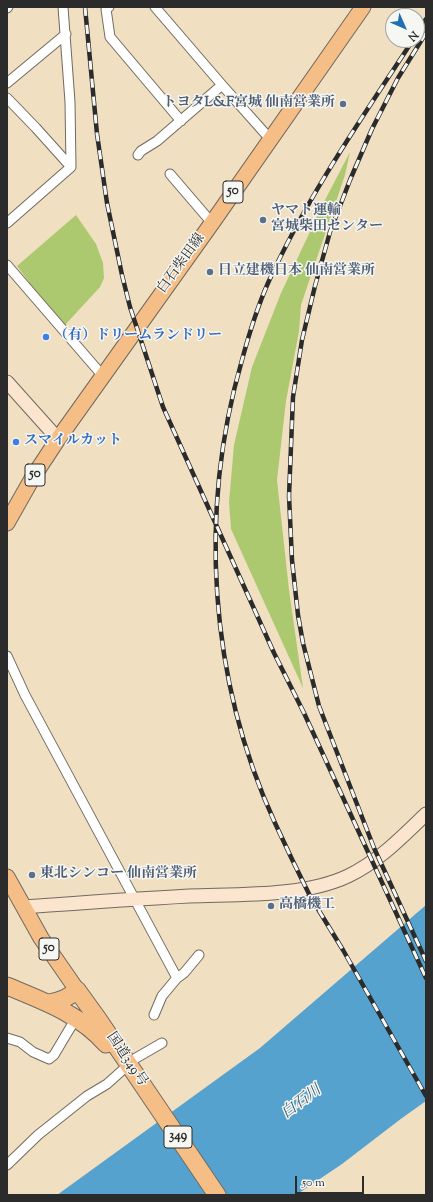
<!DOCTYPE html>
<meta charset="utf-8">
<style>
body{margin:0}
#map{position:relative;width:433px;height:1202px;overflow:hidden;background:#f0dfc1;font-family:"Sorts Mill Goudy",serif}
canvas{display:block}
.frame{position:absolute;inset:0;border:8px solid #2b2b2b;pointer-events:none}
.north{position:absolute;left:385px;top:8px;width:40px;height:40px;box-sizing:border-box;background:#f6f6f2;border:1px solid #a5a5a2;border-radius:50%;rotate:135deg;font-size:11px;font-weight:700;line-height:16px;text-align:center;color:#2b2b2b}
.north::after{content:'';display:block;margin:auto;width:14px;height:18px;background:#1f6fb2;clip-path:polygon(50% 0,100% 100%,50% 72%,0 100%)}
.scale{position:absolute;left:295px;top:1176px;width:69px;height:18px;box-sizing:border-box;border:2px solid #2b2b2b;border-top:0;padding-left:5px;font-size:12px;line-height:14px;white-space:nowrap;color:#2b2b2b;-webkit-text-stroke:3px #f6f6f2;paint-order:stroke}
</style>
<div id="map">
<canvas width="433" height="1202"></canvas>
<div class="frame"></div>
<div class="north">N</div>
<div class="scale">50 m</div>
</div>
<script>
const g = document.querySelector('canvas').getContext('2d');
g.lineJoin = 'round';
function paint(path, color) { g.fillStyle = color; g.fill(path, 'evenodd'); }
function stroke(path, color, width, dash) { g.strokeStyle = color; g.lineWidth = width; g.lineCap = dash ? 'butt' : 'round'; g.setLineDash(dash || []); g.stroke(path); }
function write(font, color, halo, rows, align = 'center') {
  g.font = font + ' "Sorts Mill Goudy","Noto Serif JP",serif'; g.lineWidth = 3; g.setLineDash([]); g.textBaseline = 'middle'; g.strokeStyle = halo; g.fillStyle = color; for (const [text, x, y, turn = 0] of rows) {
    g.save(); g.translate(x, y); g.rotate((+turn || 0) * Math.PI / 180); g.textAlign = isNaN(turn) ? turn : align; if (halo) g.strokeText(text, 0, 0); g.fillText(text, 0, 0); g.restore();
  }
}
paint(new Path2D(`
 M350,152L345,175L301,305L299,331L286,401L277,480L289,590L303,688L231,529L229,502L234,445L252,367L281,293L325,200Z
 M76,215L96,244L103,263L104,278L100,287L65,325L28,284L29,282L17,266Z`), '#adc96f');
paint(new Path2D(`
 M426,905V1101L402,1118L342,1164L296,1195H57L260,1048Z`), '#56a2ce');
const street = new Path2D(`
 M109,7L106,9L110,37L181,121
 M155,7L222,85L270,139
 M7,8L8,7
 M7,83L66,34
 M7,98L36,128L71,167
 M138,155L141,151L157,141L222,85
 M170,174L212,223
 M7,223L71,167L70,102L63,7
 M7,265L102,375
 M7,656L25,695L177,978L162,996L154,1015
 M177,978L184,973L199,955
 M7,1038L20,1042L33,1052L49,1059L54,1055L76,1018
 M7,1165L38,1135L87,1096L107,1084L136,1058L162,1043`);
const secondary = new Path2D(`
 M7,382L58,439
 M23,907C78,903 134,899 189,896C238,894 304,897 348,876C378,862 402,837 426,814`);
const primary = new Path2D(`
 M7,523L33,477L58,439L212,223L363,7
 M7,877L41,938L77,990`);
const highway = new Path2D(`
 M7,986C43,1001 80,1014 106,1044
 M49,1003C61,1001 68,998 77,990L98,1019L217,1195`);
stroke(street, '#706a60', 11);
stroke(secondary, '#706a60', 15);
stroke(primary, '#706a60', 17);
stroke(highway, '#706a60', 19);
stroke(street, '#fff', 9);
stroke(secondary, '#fbe5cf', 13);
stroke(primary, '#f6be87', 15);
stroke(highway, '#f6be87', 17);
const rail = new Path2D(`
 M85,7L97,134L107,203L122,275L130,307L163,407L274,653L304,713L426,978
 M417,33L426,19
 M426,33L398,78L372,129L350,180L330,232L315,286L302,340L293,397L289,496L292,560L298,615L303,643L319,706L374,848L426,961
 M413,40C361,119 307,197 268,283C257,308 249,334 242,360C198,512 209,679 275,823C286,847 298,872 310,896C321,914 332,932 343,950C371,999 398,1047 426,1096`);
stroke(rail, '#2b2b2b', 4.5);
stroke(rail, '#f6f6f2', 3, [9]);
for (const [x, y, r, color] of [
 [343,104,4,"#5c6f8a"],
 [263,220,4,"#5c6f8a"],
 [210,272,4,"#5c6f8a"],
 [46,337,4,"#3f7fe0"],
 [16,442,4,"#3f7fe0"],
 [32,875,4,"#5c6f8a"],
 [271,906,4,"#5c6f8a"]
]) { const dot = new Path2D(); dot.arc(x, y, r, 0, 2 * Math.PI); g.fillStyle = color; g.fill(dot); stroke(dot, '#f6f6f2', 1.5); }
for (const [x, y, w] of [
 [233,192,20],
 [35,475,20],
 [49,949,20],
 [178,1137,28]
]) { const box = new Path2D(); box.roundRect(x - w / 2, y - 11, w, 22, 3); g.fillStyle = '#f6f6f2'; g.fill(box); stroke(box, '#2b2b2b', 1); }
write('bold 13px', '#2b2b2b', null, [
 ["50",233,192],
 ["50",35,475],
 ["50",49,949],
 ["349",178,1137]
]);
write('bold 14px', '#4e5e75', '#f6f6f2', [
 ["トヨタL&F宮城 仙南営業所",335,104,"right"],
 ["ヤマト運輸",271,212],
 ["宮城柴田センター",271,228],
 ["日立建機日本 仙南営業所",218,272],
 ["東北シンコー 仙南営業所",40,875],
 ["高橋機工",279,906]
], 'left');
write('14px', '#2b2b2b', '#f6f6f2', [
 ["白石柴田線",182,264,-54],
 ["国道349号",126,1060,56]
]);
write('bold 14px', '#366cbe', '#f6f6f2', [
 ["（有）ドリームランドリー",54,337],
 ["スマイルカット",24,442]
], 'left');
write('italic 15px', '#3c5b6c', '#f6f6f2', [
 ["白石川",302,1103,-37]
]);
</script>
